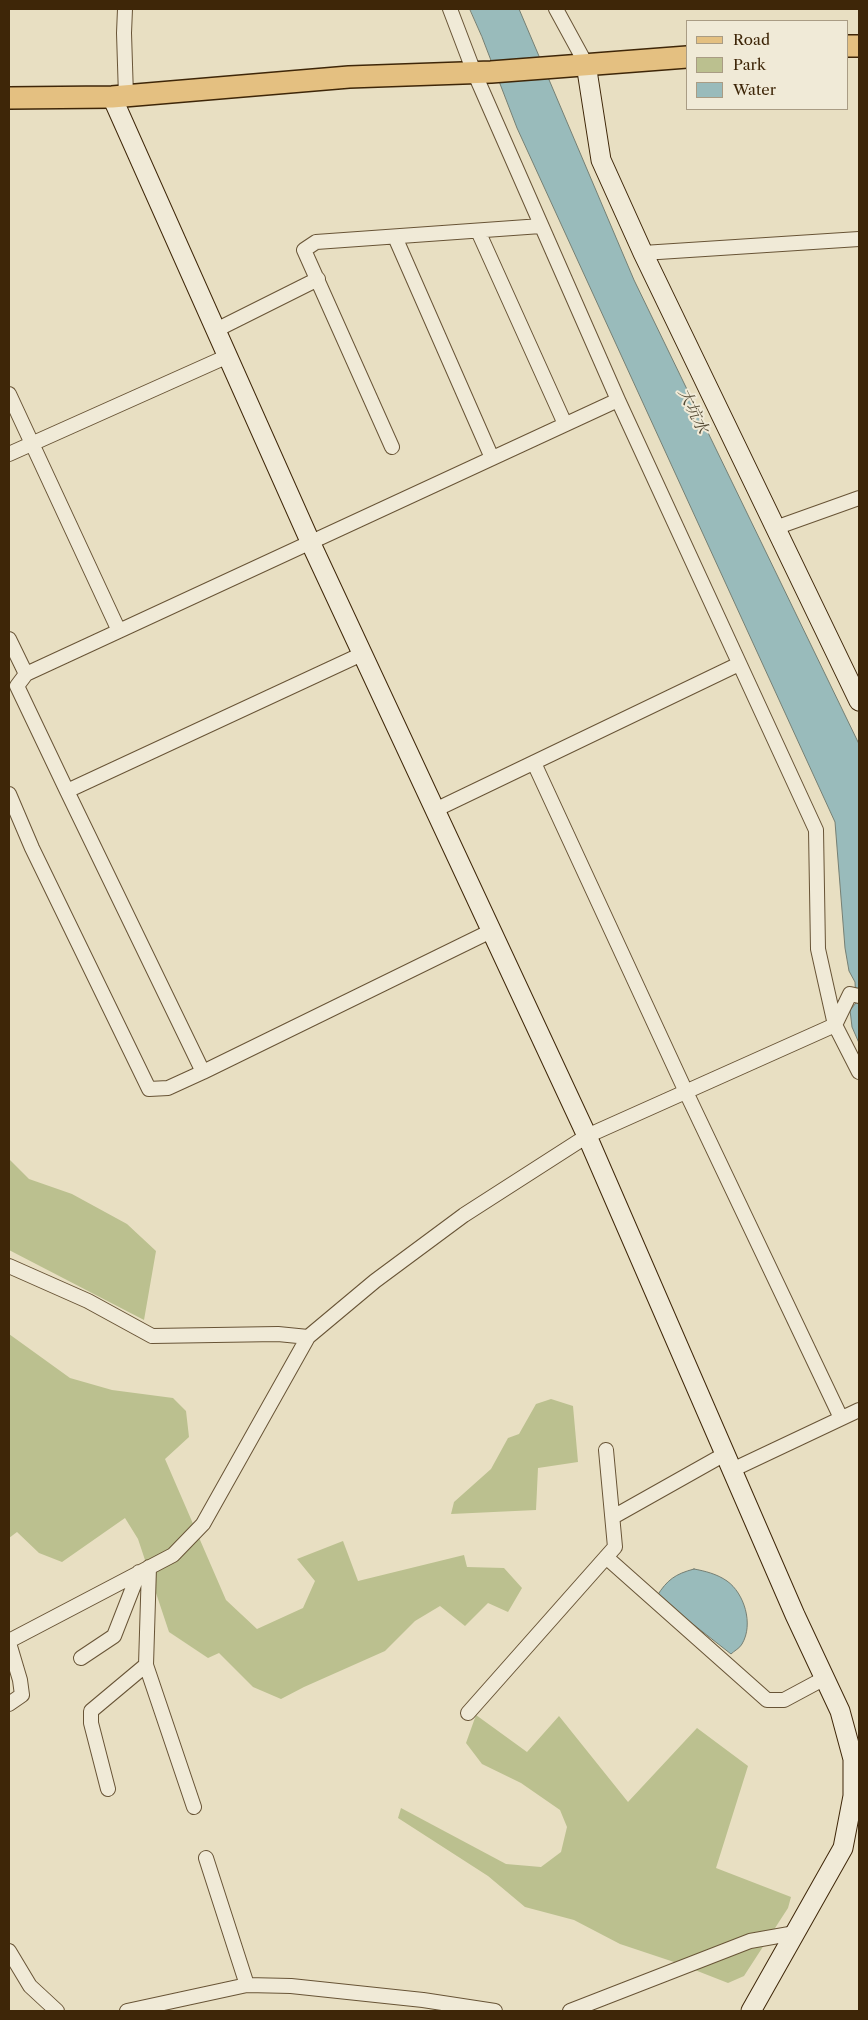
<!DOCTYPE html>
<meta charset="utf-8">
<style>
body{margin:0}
#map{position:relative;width:868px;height:2020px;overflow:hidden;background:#e8dfc2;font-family:"Libre Caslon Text",serif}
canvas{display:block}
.frame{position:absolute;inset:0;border:10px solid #3e2608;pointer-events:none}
.legend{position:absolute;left:686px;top:20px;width:162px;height:90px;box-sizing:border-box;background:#f0ead7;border:1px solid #a99c84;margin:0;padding:6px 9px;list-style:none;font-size:15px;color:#3e2608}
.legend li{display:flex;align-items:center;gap:10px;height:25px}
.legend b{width:25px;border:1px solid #a99c84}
</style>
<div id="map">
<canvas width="868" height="2020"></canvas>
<div class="frame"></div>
<ul class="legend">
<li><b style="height:6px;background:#e4c081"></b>Road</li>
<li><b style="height:14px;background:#bbc08f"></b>Park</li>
<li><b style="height:14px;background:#9bb"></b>Water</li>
</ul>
</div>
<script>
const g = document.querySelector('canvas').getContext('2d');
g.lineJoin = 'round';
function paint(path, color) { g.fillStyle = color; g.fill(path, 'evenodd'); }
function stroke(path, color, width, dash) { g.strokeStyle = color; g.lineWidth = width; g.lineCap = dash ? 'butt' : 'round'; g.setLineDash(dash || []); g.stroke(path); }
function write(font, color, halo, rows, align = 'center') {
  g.font = font + ' "Libre Caslon Text","Noto Serif SC",serif'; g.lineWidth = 4; g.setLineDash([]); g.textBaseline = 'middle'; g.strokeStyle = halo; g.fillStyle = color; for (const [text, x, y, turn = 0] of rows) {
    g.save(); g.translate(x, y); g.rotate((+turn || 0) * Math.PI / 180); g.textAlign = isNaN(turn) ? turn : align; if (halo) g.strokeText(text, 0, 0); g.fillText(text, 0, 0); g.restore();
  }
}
paint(new Path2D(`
 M9,1159L29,1179L72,1194L127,1224L156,1251L144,1320L9,1250Z
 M9,1334L70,1378L112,1390L173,1398L186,1411L189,1437L165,1459L226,1600L257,1629L303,1608L315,1581L297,1559L343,1541L358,1581L464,1555L467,1567L504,1568L522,1588L508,1612L488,1603L465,1626L440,1606L415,1621L385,1651L304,1687L281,1699L253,1687L219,1653L208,1658L169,1632L138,1539L125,1518L62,1562L39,1553L17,1532L9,1538Z
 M551,1399L573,1406L578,1462L538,1468L536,1510L451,1514L454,1502L491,1469L508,1438L519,1434L536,1404Z
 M476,1715L527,1752L559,1716L628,1802L697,1728L748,1766L716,1868L791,1897L788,1908L744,1976L728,1983L677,1963L620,1944L574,1920L525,1907L488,1876L398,1818L401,1808L506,1864L541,1867L561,1852L567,1827L560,1810L521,1783L482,1764L466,1743Z`), '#bbc08f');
const water = new Path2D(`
 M470,9H519L634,280L859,744V1043L852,1027L850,1010L856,1003L855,982L849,971L845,948L835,822L517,128L482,37Z
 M694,1569C705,1571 717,1574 727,1581C744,1593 754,1624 742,1644C740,1648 734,1651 731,1654L657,1596C667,1580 675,1574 694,1569Z`);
paint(water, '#9bb');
stroke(water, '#757f73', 1);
const street = new Path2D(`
 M125,9L124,33L126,96
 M450,9L474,72L618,400L816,830L818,949L835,1025L859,1072
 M556,9L586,64
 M478,231L565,424
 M395,237L492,458
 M643,253L859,239
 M216,330L318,279
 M9,394L119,631
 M392,447L304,250L316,242L541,226
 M9,454L228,356
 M775,528L859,498
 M9,639L26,674L618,400
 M26,674L17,686L67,791
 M534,763L686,1092L841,1418
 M9,794L32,848L149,1089L168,1088L203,1072L491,931
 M435,810L739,664
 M203,1072L67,791L362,654
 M9,1266L88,1301L152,1336L278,1334L308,1337
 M732,1470L859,1410
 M613,1517L725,1454
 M606,1557L767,1700H784L825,1678
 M9,1641L173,1555L203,1524L308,1337L375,1281L464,1215L587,1136L835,1025L850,994L859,996
 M9,1643L20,1680L22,1695L9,1704
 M81,1658L114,1636L139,1572
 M146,1665L194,1807
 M468,1713L615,1547L606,1450
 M108,1789L91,1723V1711L146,1665L149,1567
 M206,1858L247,1985
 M9,1951L30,1986L57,2011
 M127,2011L247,1985L291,1986L423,2000L495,2011
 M570,2011L750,1941L795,1933`);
const secondary = new Path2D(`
 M586,64L601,160L643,253L859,701
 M112,97L313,548L587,1136L795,1615L840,1711L853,1759V1796L843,1848L751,2011`);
const primary = new Path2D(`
 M847,46H859
 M9,98L112,97L349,77L491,72L687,57`);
stroke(street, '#685436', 16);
stroke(secondary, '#3e2608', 21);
stroke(primary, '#3e2608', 24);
stroke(street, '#f0ead7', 14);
stroke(secondary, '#f0ead7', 19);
stroke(primary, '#e4c081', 21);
write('italic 16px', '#554b35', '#f0ead7', [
 ["大坑水",693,411,64]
]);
</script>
